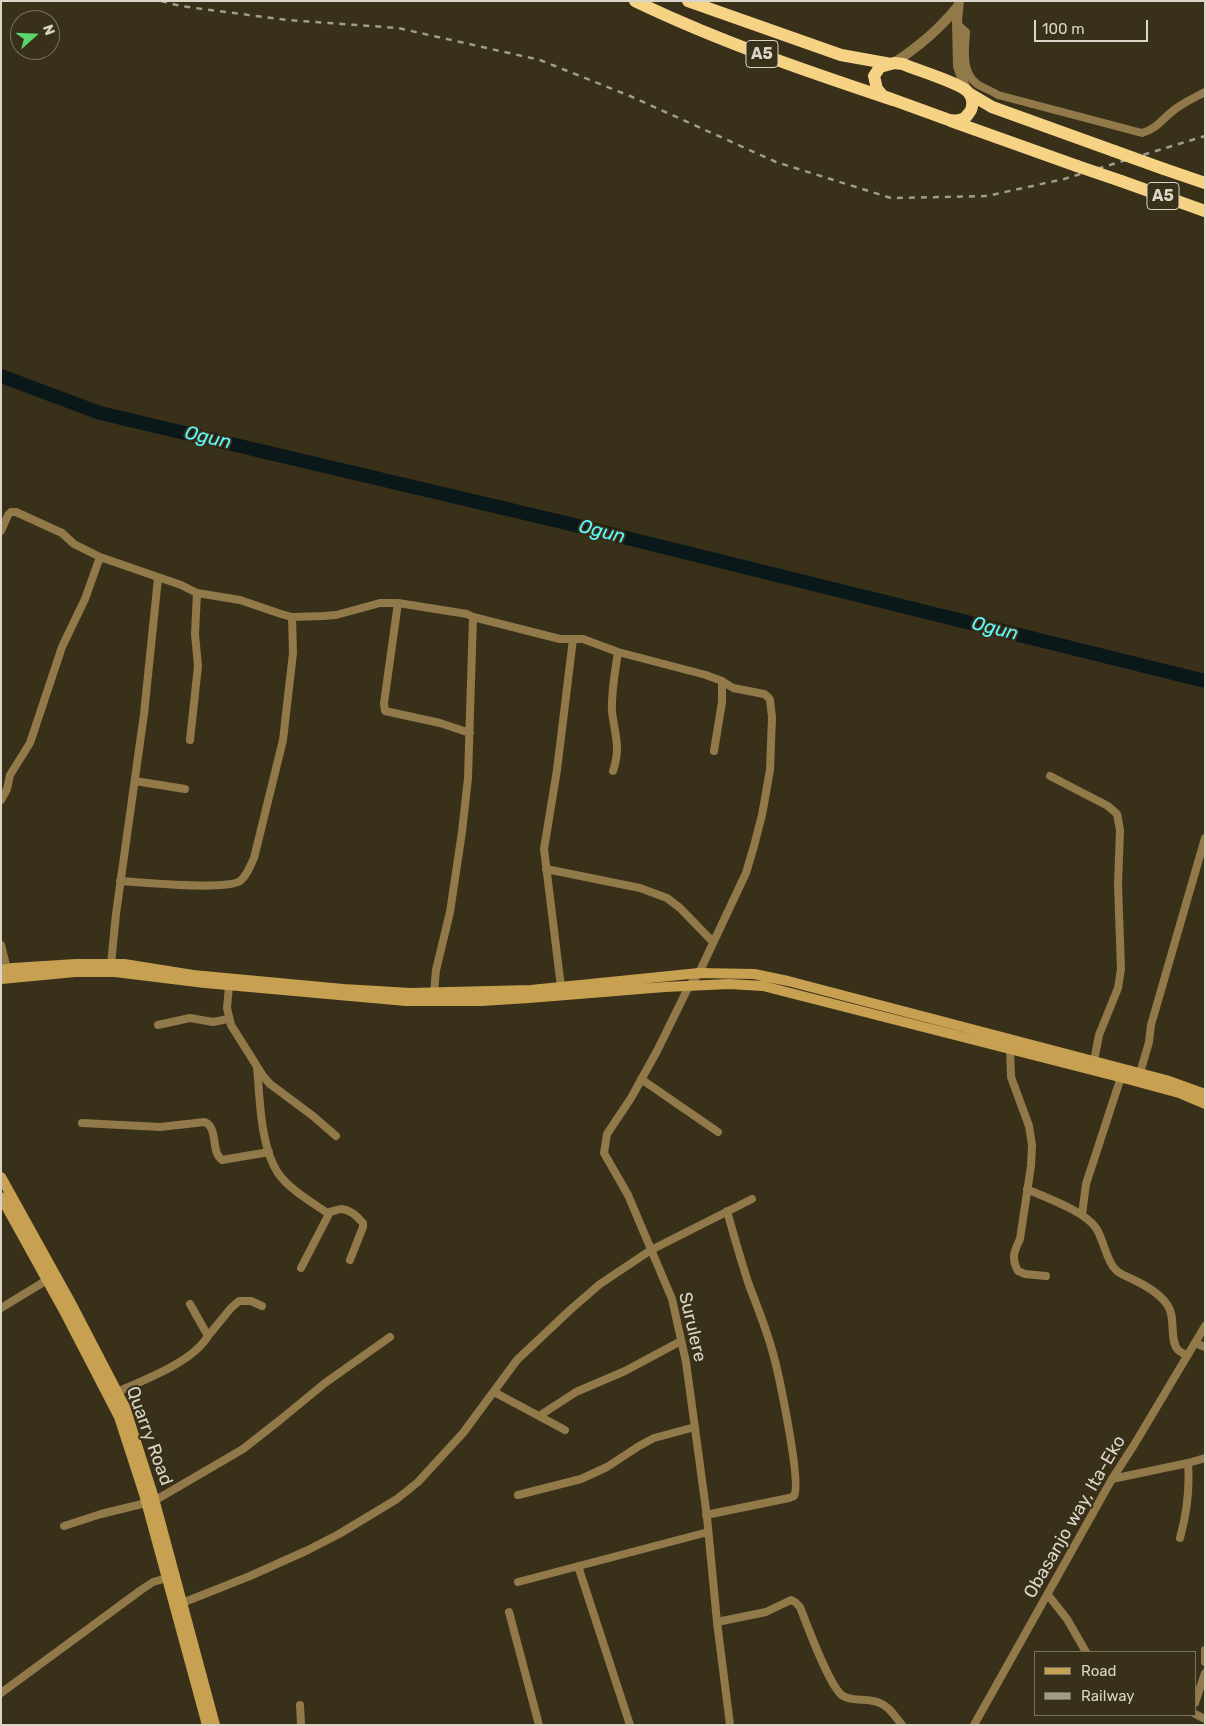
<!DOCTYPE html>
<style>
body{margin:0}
#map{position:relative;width:1206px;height:1726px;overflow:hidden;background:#393019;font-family:Rubik,sans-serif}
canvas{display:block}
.frame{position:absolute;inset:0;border:2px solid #dad5c7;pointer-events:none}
.legend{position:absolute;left:1034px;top:1651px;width:162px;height:65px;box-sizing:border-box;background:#393019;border:1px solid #79725f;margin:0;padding:6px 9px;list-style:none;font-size:15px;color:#dad5c7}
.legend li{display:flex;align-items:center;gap:10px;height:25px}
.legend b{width:25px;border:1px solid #79725f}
.north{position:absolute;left:10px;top:10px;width:50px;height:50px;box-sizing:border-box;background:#393019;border:1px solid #79725f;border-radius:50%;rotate:70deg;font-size:14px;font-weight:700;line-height:20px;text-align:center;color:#dad5c7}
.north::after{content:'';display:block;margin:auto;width:18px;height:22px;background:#5bd56e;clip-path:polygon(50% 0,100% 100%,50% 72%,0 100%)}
.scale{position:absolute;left:1034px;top:20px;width:114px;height:22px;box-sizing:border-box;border:2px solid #dad5c7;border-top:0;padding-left:6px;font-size:15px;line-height:18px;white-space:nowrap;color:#dad5c7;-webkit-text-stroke:4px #393019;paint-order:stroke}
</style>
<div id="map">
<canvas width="1206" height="1726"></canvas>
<div class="frame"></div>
<ul class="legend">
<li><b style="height:6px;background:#c7a151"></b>Road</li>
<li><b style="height:6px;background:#a19b8a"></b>Railway</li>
</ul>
<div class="north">N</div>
<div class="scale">100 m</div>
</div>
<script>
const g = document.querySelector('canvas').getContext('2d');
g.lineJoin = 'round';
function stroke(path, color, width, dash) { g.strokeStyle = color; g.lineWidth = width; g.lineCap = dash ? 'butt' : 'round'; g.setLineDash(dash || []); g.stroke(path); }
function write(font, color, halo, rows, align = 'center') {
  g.font = font + ' Rubik,sans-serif'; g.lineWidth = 4; g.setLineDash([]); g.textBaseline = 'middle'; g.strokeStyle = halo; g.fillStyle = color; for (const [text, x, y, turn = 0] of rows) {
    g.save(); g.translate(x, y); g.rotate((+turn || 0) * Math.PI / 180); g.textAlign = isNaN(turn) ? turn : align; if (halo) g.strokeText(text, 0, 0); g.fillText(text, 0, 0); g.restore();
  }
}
stroke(new Path2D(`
 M1,376L100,413L562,522L1205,681`), '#0a1819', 14);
stroke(new Path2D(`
 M957,24L966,32C965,49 961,72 977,84C983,88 992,91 998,95L1142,133C1158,128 1161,120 1174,110C1183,103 1194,98 1205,92
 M1,531L8,515L11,512H16L62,533L74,544L100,557L181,585L197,593L240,600L281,614L292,617L323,616L336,615L380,603H398L467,614L473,617L560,639H583L618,652L706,675L722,681L733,688L764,694L768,697L770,700L772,717L770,770L762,815L754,846L746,873L699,973L689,986L657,1051L631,1098L607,1134L604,1153L628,1195L672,1299L686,1362L707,1517L717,1622L730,1725
 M398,603L384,703L385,711L440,723L470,733
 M190,740L198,666L195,634L197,593
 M714,751L722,702V681
 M613,771C621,748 615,735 612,712C611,692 615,672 618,652
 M1050,776L1108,806L1117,814L1120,830L1118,884L1121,969L1118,988L1099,1035L1094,1061
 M135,781L185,789
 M1,800L7,789L10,775L30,743L62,647L85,599L100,557
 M546,869L640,888L667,898L680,908L713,942
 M120,881C141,882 225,891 240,881C247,876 250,866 254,858L283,740L293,653L292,617
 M1,945L7,969
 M111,964L116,914L144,714L158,578
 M229,986L227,1008L231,1025L263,1076L270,1084L313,1116L336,1136
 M561,987L544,849L557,770L573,639
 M434,992L436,970L450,912L462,832L468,778L473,617
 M158,1025L190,1018L213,1022L228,1019
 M1010,1049L1011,1077L1029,1126L1032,1145L1031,1166L1020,1239C1014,1251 1011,1259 1018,1271L1025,1274L1046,1276
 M257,1067C260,1098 260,1146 278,1173C289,1189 310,1201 326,1212C332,1213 336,1209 342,1209C350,1210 358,1217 363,1223V1227L350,1260
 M1140,1073L1149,1042L1151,1025L1205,838
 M641,1079L718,1132
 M82,1123L160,1127L205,1122C219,1129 210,1151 222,1160L269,1152
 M1027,1189C1046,1198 1085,1211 1096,1228C1104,1240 1106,1260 1115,1269C1119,1274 1126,1276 1132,1279C1145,1285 1160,1293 1168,1306C1176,1318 1169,1340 1178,1350C1180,1352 1185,1354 1187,1356
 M1082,1215L1086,1184L1121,1077
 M301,1268L330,1212
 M1,1308L47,1280
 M208,1336L231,1308L239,1301H251L262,1306
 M1195,1343L1205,1347
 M117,1392C144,1380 193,1362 208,1336L190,1304
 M494,1392L565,1430
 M539,1416L576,1392L625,1371L681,1341
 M1112,1479L1188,1463L1205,1458
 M518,1495L581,1479L607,1467L639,1446L654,1438L695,1427
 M154,1501L243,1449L280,1420L325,1383L390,1337
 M706,1515L789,1498L794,1496C802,1483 778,1370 772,1350C766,1328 757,1306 749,1285C741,1261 734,1236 727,1211
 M64,1526L101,1514L146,1503
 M1180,1538C1187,1513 1190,1489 1188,1463
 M578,1566L630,1725
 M518,1582L708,1532
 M1048,1595L1067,1619L1086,1652
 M182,1603L250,1576L308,1550L339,1534L397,1499L418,1482L463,1433L517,1360L570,1310L600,1284L651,1250L752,1199
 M509,1612L539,1725
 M717,1622L766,1612L791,1600L795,1602L800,1607C807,1625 830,1688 843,1696C854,1702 863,1698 873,1701C887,1703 894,1715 902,1725
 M1205,1650V1662
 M1,1693L141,1590L153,1582L167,1578
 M1195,1703L1205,1673
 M300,1705L301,1725
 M1195,1714L1205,1719
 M974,1725L1112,1479L1134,1445L1205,1326`), '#917949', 8);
stroke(new Path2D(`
 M959,1L957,21L958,66L966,90
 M894,63C918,47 940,29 958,6`), '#917949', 10);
stroke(new Path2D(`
 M1,970L13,968L76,964H124L193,975L343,989L410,993L531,990L699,973L754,974L788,981L1166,1080L1205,1094
 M1,979L75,972H115L205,983L406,1001H481L529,998L665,987L729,984L763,986L1131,1080L1179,1093L1205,1104
 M1,1177L72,1305L125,1407L153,1495L215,1725
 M1,1197L63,1309L119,1417L144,1494L207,1725`), '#c7a151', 10);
stroke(new Path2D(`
 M635,1C718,41 806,71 893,100
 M688,1L841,55L891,64
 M894,63L903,64C916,70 960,83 968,92C973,97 974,107 969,113C964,121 957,121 949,120L883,96L877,89L874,76L880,67Z
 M970,94L992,107L1114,151
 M951,121L1077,166
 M1164,169L1205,183
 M1121,181L1205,211`), '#f6d285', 12);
stroke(new Path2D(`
 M161,1L180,6L287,20L398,28L540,60L630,96L776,162L891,198L987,196L1064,179L1205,136`), '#a19b8a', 2.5, [6, 6]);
stroke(new Path2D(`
 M1114,151L1164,169
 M1077,166L1121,181`), '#f6d285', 12);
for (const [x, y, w] of [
 [762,54,32],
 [1163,196,32]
]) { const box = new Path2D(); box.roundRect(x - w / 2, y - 13.5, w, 27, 4); g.fillStyle = '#393019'; g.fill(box); stroke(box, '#dad5c7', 1); }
write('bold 16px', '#dad5c7', null, [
 ["A5",762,54],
 ["A5",1163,196]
]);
write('18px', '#dad5c7', '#393019', [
 ["Surulere",692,1327,77],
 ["Quarry Road",149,1436,70],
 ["Obasanjo way, Ita-Eko",1075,1517,-60]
]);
write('italic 19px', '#5ffbff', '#393019', [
 ["Ogun",208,438,13],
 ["Ogun",602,532,14],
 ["Ogun",995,629,14]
]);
</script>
